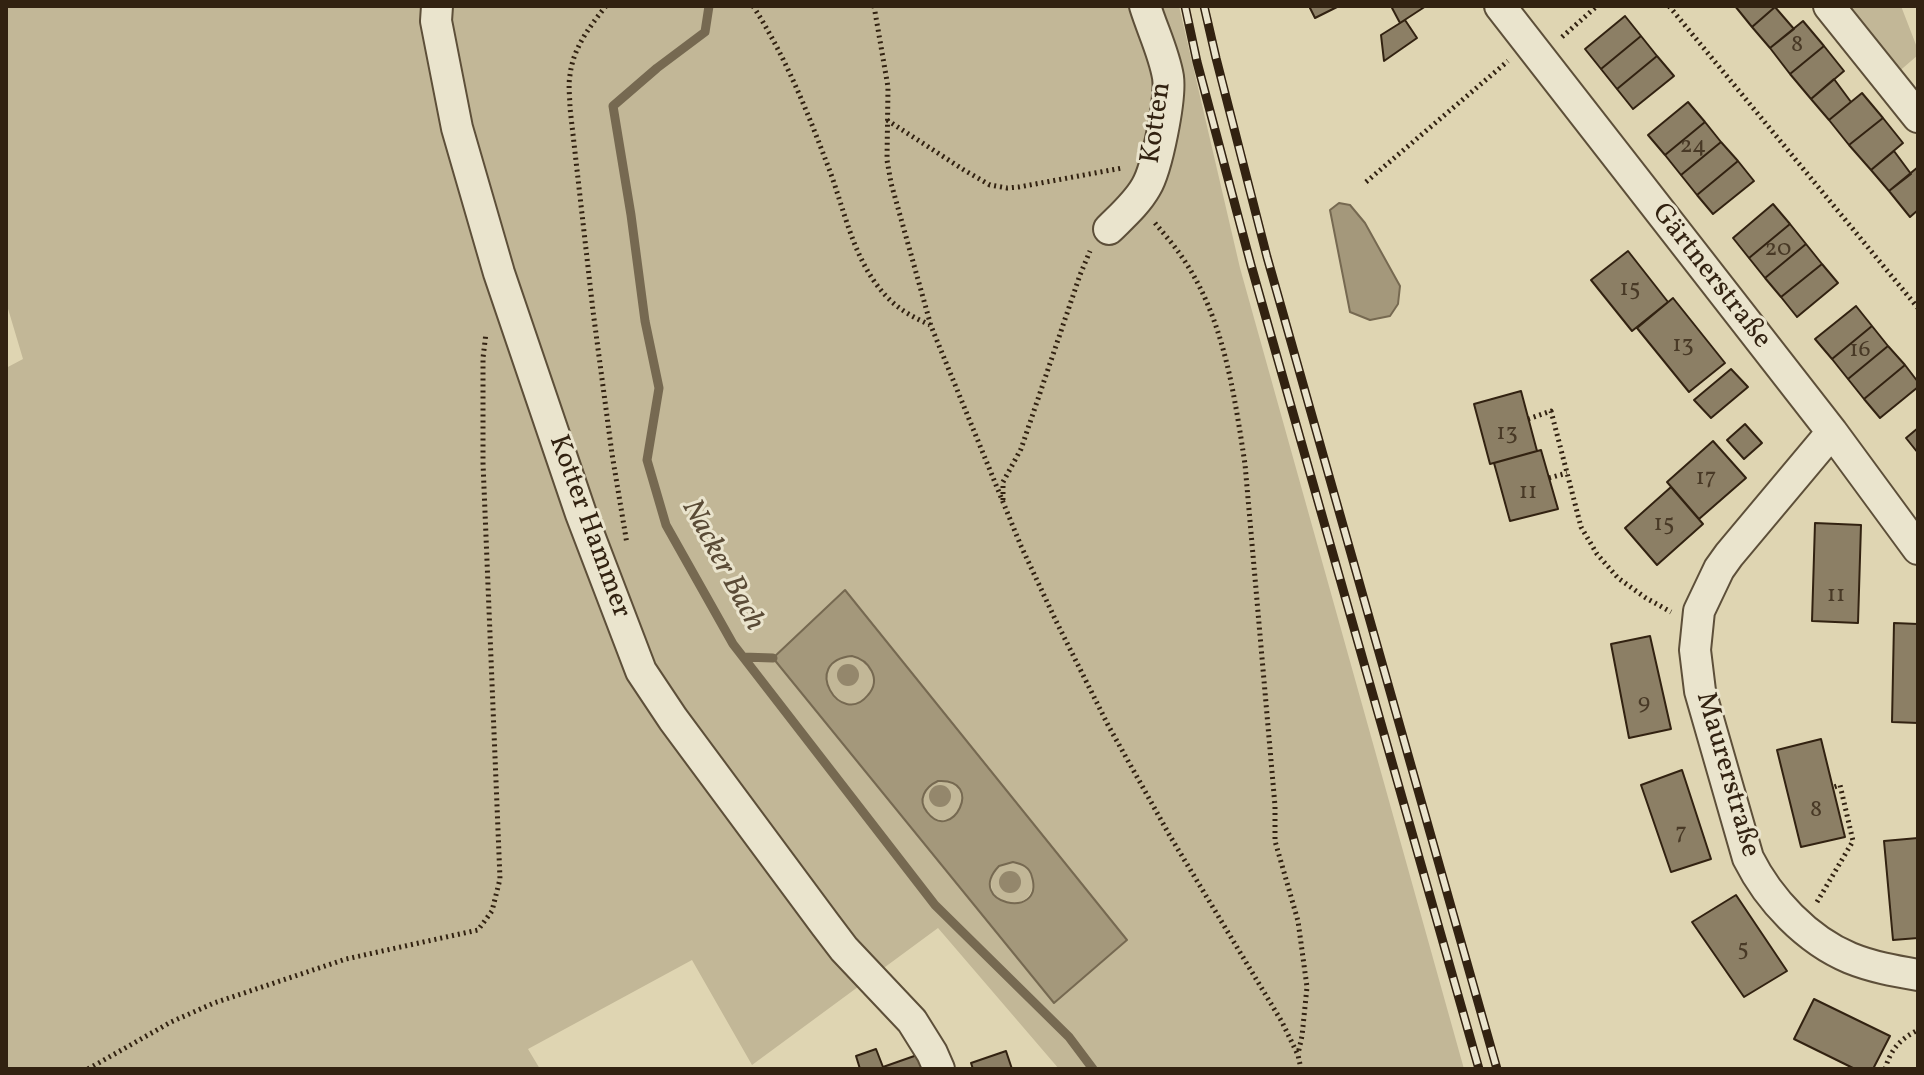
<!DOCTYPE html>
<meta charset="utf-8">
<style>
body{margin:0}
#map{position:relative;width:1924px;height:1075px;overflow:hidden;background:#dfd5b2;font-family:Vollkorn,serif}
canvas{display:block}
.frame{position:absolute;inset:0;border:8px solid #322211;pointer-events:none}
</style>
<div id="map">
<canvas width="1924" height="1075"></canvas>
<div class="frame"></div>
</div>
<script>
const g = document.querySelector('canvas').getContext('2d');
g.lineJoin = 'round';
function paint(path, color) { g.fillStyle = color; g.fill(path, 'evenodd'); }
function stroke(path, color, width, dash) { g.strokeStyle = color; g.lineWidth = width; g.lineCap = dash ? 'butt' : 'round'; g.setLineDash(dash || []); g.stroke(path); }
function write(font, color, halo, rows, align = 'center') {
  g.font = font + ' Vollkorn,serif'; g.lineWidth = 6; g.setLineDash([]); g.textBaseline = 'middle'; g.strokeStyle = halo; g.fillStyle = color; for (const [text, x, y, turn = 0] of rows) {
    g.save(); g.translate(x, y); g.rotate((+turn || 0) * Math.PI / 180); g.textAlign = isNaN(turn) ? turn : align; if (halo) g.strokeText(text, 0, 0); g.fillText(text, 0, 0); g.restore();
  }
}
paint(new Path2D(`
 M6,6H1179L1240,268L1464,1069H1059L938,928L752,1065L692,960L528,1049L540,1069H6V368L23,359L6,302ZM845,590L1127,941L1054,1003L774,659Z
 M1841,6H1901L1918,50V55L1896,74Z
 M826 680a24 24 0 1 1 48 0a24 24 0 1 1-48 0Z
 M923 800a20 20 0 1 1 40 0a20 20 0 1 1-40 0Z
 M991 883a21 21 0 1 1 42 0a21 21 0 1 1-42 0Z`), '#c2b797');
const water = new Path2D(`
 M1339,203L1350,205L1365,223L1400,286L1398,304L1390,316L1370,320L1350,312L1330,210Z
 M845,590L1127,940L1054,1003L773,658ZM852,656C869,660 882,679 868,695C841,729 799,661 852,656ZM938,781C986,778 952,845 927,812C917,800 925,787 938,781ZM1013,862C1022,864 1030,867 1032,877C1045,921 963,904 999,866Z`);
paint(water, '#a4987b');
stroke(water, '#766951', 2);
stroke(new Path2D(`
 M709,6L705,32L657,68L613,106L631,215L645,321L659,388L647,460L666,525L733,644L935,905L1069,1037L1093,1069
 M743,657L773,658`), '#766951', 9);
const building = new Path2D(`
 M1309,6H1339L1315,18Z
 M1391,6H1426L1400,23Z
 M1735,6H1776L1752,27Z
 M1775,7L1794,29L1770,48L1752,27Z
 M1625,16L1641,36L1601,69L1585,49Z
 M1405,20L1417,38L1384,61L1381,35Z
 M1803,21L1824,46L1790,74L1770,48Z
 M1641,36L1657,56L1617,89L1601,69Z
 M1824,46L1844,71L1811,99L1790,74Z
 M1657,56L1674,76L1633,109L1617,89Z
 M1834,79L1851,102L1829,120L1811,99Z
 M1862,93L1883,118L1849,145L1829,120Z
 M1688,102L1705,122L1665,155L1648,135Z
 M1883,118L1903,143L1871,170L1849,145Z
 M1705,122L1721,142L1681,175L1665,155Z
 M1721,142L1738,161L1697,195L1681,175Z
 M1894,151L1911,174L1889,191L1871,170Z
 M1738,161L1754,181L1713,214L1697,195Z
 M1918,167V210L1910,217L1889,191Z
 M1773,204L1790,224L1749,258L1733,238Z
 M1790,224L1806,244L1765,278L1749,258Z
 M1806,244L1822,264L1781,297L1765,278Z
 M1628,251L1668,302L1632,331L1591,280Z
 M1822,264L1838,283L1797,317L1781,297Z
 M1673,298L1725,363L1689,392L1637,328Z
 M1856,306L1872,326L1832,359L1815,339Z
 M1872,326L1888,346L1848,379L1832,359Z
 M1888,346L1905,365L1864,399L1848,379Z
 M1905,365L1918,382V387L1880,418L1864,399Z
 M1731,369L1748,387L1711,418L1694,400Z
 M1521,391L1537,451L1490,464L1474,404Z
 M1745,424L1762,443L1744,459L1727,440Z
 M1918,428V453L1906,438Z
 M1713,441L1746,478L1699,519L1667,482Z
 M1541,450L1558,509L1510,521L1494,463Z
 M1671,487L1703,524L1657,565L1625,528Z
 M1815,523L1861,525L1858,623L1812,621Z
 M1894,623L1918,624V723L1892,722Z
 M1650,636L1671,729L1629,738L1611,644Z
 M1821,739L1845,837L1801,847L1777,750Z
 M1682,770L1711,859L1671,872L1641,785Z
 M1918,838V938L1893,940L1884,841Z
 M1736,895L1787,971L1744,997L1692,922Z
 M1814,999L1890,1036L1873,1069H1855L1794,1039Z
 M876,1049L883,1067L920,1054L926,1069H860L856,1056Z
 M1006,1051L1012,1069H973L971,1063Z`);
paint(building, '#8c7f65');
stroke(building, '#322211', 2);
const minor = new Path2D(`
 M437,6L436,21L457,128L499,273L581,514L641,671L673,719L825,924L844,949L912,1021L932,1053L939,1069
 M1500,6L1832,432L1918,549
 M1829,6L1918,117
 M1109,229C1122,216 1137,203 1146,187C1157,169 1171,98 1168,77C1164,53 1152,29 1145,6
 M1832,432L1729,555L1719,569L1699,611L1695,650L1700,691L1748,858C1769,900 1807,940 1850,958C1872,967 1895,971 1918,975`);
stroke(minor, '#5d4f39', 34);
stroke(new Path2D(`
 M606,6C590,26 573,48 570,75C568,86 570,98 570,108L593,311L612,454L627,544
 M753,6C784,54 806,108 826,161C845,208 852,262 889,299C901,311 915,318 930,325
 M874,6L888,87L887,160L891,183L931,326L1021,546L1056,621L1108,725L1170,836L1282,1022L1298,1055L1301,1069
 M1669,6L1918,308
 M1562,37L1597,6
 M887,120L964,170L990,185L1007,188L1019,187L1122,168
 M1366,182L1508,61
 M1155,223C1164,234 1174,245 1182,257C1224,318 1234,393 1245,464L1275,806V841L1298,921L1307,987L1302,1036L1298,1054
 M1528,419L1551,411L1581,527L1597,554L1618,578L1646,598L1671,612
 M1549,478L1567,473
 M1003,500V482L1021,449L1080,275L1090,251
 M1817,902L1853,841L1840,785L1834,787
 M88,1069L171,1022L214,1003L346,959L478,930L492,911L500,879L483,463V358L486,333
 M1885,1069C1891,1049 1900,1039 1918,1030`), '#322211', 5, [2, 4]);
stroke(minor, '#eae4cd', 30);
const rail = new Path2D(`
 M1185,6L1197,62L1251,265L1479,1069
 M1204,6L1216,58L1267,257L1497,1069`);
stroke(rail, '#322211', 9);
stroke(rail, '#eae4cd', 6, [18]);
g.fillStyle = '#94876c';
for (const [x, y] of [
 [848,675],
 [940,796],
 [1010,882]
]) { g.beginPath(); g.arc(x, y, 11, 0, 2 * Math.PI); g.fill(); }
write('24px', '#483926', null, [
 ["8",1797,47],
 ["24",1693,148],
 ["20",1778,251],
 ["15",1630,291],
 ["13",1683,347],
 ["16",1860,352],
 ["13",1507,435],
 ["17",1706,480],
 ["11",1528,494],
 ["15",1664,526],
 ["11",1836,597],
 ["9",1644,705],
 ["8",1816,812],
 ["7",1681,835],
 ["5",1743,951]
]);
write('28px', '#322211', '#eae4cd', [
 ["Kotten",1158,123,-82],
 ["Gärtnerstraße",1710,277,52],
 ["Kotter Hammer",588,527,70],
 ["Maurerstraße",1726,775,74]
]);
write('italic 30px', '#5a4b36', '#eae4cd', [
 ["Nacker Bach",721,566,62]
]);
</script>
